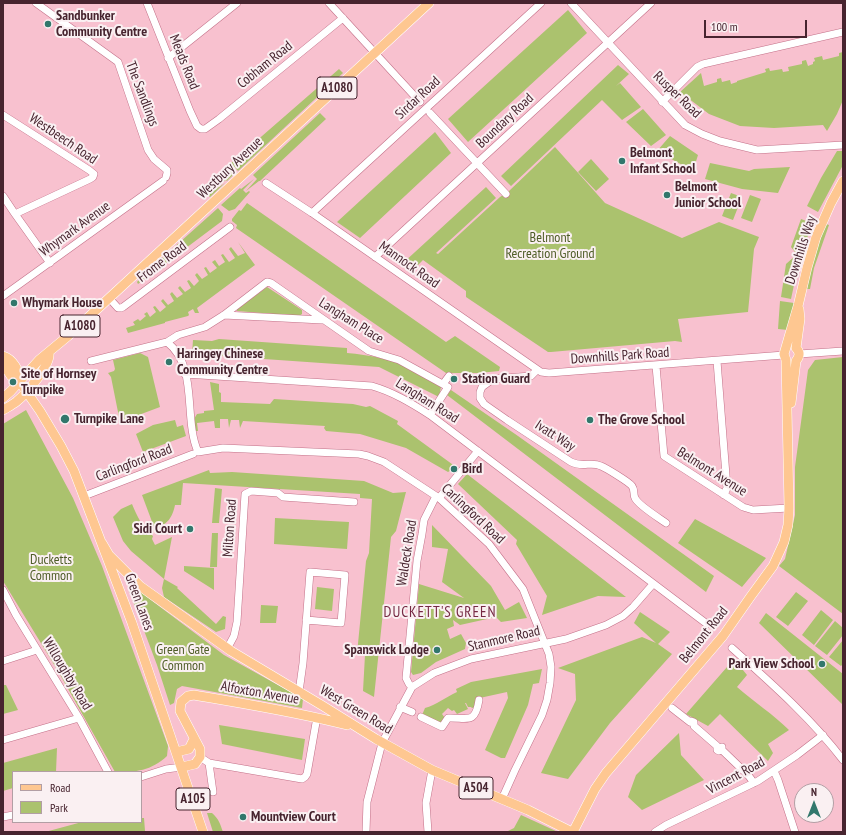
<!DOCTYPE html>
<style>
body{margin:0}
#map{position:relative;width:846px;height:835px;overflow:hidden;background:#f8c1cf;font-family:"PT Sans Narrow",sans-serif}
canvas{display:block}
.frame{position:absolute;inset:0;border:4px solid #47242f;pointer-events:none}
.legend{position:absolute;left:12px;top:771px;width:130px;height:52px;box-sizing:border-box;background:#faf0f2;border:1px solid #b29ea4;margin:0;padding:5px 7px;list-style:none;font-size:12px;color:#47242f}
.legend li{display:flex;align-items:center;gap:8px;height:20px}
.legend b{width:20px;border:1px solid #b29ea4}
.north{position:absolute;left:794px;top:783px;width:40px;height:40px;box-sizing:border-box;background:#faf0f2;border:1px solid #b29ea4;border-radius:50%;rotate:0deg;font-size:11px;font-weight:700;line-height:16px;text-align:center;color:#47242f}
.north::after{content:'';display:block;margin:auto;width:14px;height:18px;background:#32776c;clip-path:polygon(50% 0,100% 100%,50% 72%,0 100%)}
.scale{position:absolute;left:704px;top:20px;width:103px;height:18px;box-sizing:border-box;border:2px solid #47242f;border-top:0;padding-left:5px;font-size:12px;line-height:14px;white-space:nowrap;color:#47242f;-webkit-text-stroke:3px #faf0f2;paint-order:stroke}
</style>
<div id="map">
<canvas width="846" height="835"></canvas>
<div class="frame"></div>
<ul class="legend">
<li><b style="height:5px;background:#fec791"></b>Road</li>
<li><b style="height:11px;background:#abc26e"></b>Park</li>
</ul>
<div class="north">N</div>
<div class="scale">100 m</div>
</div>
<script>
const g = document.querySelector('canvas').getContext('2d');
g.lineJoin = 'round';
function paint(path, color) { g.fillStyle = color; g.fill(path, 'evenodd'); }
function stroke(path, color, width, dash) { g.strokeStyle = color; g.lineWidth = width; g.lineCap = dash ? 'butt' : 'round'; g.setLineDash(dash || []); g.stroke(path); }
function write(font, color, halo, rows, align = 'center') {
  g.font = font + ' "PT Sans Narrow",sans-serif'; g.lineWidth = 4; g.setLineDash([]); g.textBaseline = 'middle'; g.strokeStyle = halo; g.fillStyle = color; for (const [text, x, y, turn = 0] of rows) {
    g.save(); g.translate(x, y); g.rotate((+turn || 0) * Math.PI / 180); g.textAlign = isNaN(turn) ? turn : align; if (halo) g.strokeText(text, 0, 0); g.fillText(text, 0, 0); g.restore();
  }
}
paint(new Path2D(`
 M568,10L587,33L468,142L448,119Z
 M843,52V100L837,114L827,131L823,125L774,128L740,126L709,114L680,92L701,73L704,86L717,82V79L721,78L722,82L730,80L731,84L737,82V81L763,73L766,72L765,69L769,68L770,71L782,69L783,72L789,71L788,67L802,64V61L806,60L808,66L813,64V62L815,61L814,58L822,56L823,60L839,56V53Z
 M618,65L629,74L616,86L620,83L641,107L622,120L602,100L511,186L501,176Z
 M339,69L343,73L238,171L231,163Z
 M643,109L666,135L651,146L626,122Z
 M320,113L326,119L260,181H259L246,191L257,179L253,175Z
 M435,132L451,153L360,238L337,222Z
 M670,136L698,155L693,171L657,151Z
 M555,147L605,203L682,238L719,222L759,237L754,249L748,312L678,319L682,342L675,341L551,352H548L466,297V291L423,260L412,271L403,263L486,187L496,198L436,253L438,254L500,197L509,191Z
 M837,151H843V165L818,212L807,206L821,178Z
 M591,159L609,179L596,191L578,172Z
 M710,163L749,171L754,169L790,167L778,193L742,189L705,179Z
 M229,166L235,173L227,181L226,180L214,189L223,177L221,174L209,182Z
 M220,177L211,189L213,191L225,183L210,197L205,193L204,189L206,184L208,185Z
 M254,179L243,190L246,193L249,191L250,192L235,209L229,211L221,205L240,188L241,189Z
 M731,193L742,197L733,220L722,216Z
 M750,195L761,199L752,222L741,218Z
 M247,203L446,342L455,336L500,367L499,371L479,373H446L236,228L237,225L232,221V219L239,210L241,211Z
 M218,208L223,214L222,221L138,284L137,282L142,276Z
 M801,219L812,223L802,254L795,252L791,247Z
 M826,224L829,225L814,268L810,289H807L813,258Z
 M238,242L255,265L197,308L199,313H195L193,309L188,312L189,315L188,316L165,322V323L128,333L126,328L135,325L133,322L138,319L140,321L146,316L144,314L147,312L150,317L156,312L153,307L155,306L160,312L166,307L161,301L163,299L168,305L174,301L170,294L172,292L177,298L183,294L178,288L180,286L185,292L191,288L187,281L189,280L194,286L199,281L195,275L197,273L202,279L208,275L204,268L206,267L210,273L217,268L212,262L215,260L219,266L225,262L221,255L223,254L229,262L235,258L229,249L231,247L238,256L245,253Z
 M795,256L800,257L791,299L781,297L786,264Z
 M267,287L302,310V314L299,316L237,311V309Z
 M780,301L794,303L788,330L778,329Z
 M219,339L347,348V353C369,355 392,359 411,369C421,375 431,381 441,387L439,397L379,367L192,354L193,340L212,341Z
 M140,353L148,357L160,407L120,422L111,377L108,373L114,371L115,369L113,360Z
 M843,357V614L779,566L785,559L795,515V467L808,370L815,360Z
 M210,382L219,384V392L221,393V402L270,404L274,399L353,404L366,407L370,406L398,421L397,424L456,467L448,472L406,448L360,434L326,431L324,428L325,426L243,421L240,428L239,420H231L229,428L228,419H220V428H215L214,421L197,423L198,431H196L194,419L197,414L204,413V411L214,410Z
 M451,390L518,436L714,576L706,592L447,395Z
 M26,410L73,498L102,566L168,746L167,756C151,771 136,772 115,772L58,671L3,581V424Z
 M175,420L177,427L183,425L186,436L143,452L136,434L153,425Z
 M209,470L210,473L232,472L364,481L393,493L406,492L396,531L391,537L374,697L363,691L365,655L357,654L366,561L369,553L372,499L360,498V494L183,483L181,505H175C173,516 167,527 154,527L142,495Z
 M467,474L626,597L598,596L542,615L547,596L516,544L517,540L458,484Z
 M215,488L222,489L219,523H212Z
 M132,504C137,516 142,527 153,536L152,539L155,545L172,537L164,579L178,587L177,588L216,624L223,616L226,617L225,629L216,632L164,597L162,588L164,579L131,551L123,541L113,517L121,509Z
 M275,518L349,522L347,549L274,544Z
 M695,519L766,558L742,587L678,543Z
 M432,525L491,586L505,610L519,602L527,618L501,622L496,617L460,625L453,620L454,626L447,629L450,639L461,634L466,643L465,649L436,662L421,673L413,675L411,672L419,584L464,598L442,582L448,549L432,547Z
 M212,533H218L217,567H210Z
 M184,566L214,568V590L184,571Z
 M317,587L334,589L332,611L315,609Z
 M128,588H135L224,655L303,699L302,708L182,686L177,689L174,703L170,705L157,665Z
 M796,592L808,601L788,626L776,617Z
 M261,605L278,606L276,623H260Z
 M821,610L833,620L814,645L802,635Z
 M640,612L670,632L658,644L672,654L610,723L568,779L541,773L576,700L575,674L558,668L642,637L656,643L634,623Z
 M766,613L843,674V705L759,623Z
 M835,621L843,628V635L827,655L815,646Z
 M843,640V664L841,666L829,657Z
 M734,659L747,675L737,687C754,702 773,714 789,730L768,744L773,753L768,761L720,714L708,726L686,714Z
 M542,669L539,683L533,684L528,705L505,758H501L485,750L508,698L507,692L475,699L476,707L472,708L471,707H468L466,703H465L468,709L457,714L454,710L452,711L448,708L442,714L445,718L441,724L422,715L425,708C436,705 446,697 457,692L456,689L471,682Z
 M3,685H6L18,710L3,714Z
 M219,725L305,739L302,760L222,744Z
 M679,733L681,755L704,780L642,810L628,797L636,775Z
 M57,748L56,772H13V788L3,791V763Z
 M207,813H212C219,819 220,824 223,832H213Z
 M521,815L558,832H506L514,828Z
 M141,818H144L145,831L140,832H45L82,822H141Z`), '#abc26e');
const minor = new Path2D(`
 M36,3L118,62L148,150L154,159L167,170V173L166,177
 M147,3L190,111L197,126L201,129H205L219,119L343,18
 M329,3L420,102
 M571,3L685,125L702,134L720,141L757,150L843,145
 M168,58L237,3
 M662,102L697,67L703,64L843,32
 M430,113L506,194
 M3,115L89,170L94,174L93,177L90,179L15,214
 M266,183L312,213L541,372L549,373L784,355
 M3,196L15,214L50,263
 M312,213L541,3
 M375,257L651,3
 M3,296L163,181
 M109,298L118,308H121L123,307L230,227
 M224,315L322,320
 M167,342C199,367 183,418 198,452L223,448L359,454L368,456L384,462L439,498L489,544L523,589L549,654L551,667L550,683L547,700L542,715L515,770L502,799
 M799,354L843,351
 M91,361L167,342L178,335L205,327L224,315L267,282L271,283L369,351L399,360L448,387L430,415
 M717,361L727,488L724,495
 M656,366L664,456L743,507L753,510L789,508
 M537,370L531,376L493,379L482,387L480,392V398L484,404L507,420L571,462C583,468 591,461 601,466C606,468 629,482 632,486C635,490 633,494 635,498C638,505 659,518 666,523
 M185,374L372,386C393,392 411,403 430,415L707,624
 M443,384L449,376
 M84,496L193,454
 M439,498L478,451
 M3,590L16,615L79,718L108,772
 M732,648C771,683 811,718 843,760
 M227,649L234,636L237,622L245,494L251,491L278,493L283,497L354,502
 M3,661L37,650
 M412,687L409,684L406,678L417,561L422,534L424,520L436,496
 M299,692L303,663L310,572L345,575L341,623L306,620
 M400,707L412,712
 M672,708L690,722L691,721L694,722V726L717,746V750L719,751L722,750
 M421,717L442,727L448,718C466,717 475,726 479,700
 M3,740L79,718
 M722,747V750L748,775L754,783
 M200,757L209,763L302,779L305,777L307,774L317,717
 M209,763L213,792
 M774,771L778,780L795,832
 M141,777L166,769L182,767
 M3,817L13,815
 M366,832L367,802L382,743L412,687L434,673L471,659L566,639L606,625L623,616L633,607L653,584
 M428,832L426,803L432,770
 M655,832L666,825L758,781L797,755L823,735`);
const major = new Path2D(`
 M796,348L800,319L799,309
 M3,356C13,359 20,371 19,381
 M3,364L11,376L19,381L40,411L61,446L74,471L132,623L203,832
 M3,398L11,391L39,360L68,336L429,3
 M791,403L796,361C800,356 800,352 796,348
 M3,410C8,407 12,405 16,402C26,394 51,365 49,353
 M102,543L109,555L140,586L231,651L323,706L376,739L432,770L528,810L572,832
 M176,752L189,749L194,739
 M182,767L195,764L200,757V749L180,711L181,702L188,696L194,695C245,704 297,712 347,725
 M573,832L595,789L606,773L723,636L751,596L773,566L784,542L788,525L789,508L786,360L784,354L798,306L807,268L816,237L831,203L843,181`);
stroke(minor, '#c37088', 8);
stroke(major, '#fff', 10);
stroke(minor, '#fff', 7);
stroke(major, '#fec791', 9);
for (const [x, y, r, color] of [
 [48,24,4,"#32776c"],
 [622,161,4,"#32776c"],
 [667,195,4,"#32776c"],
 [14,303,4,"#32776c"],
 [169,362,4,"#32776c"],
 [454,379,4,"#32776c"],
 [13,382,4,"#32776c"],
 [65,419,5,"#32776c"],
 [590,420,4,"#32776c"],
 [454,469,4,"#32776c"],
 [190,529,4,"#32776c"],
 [437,650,4,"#32776c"],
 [822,664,4,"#32776c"],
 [243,817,4,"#32776c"]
]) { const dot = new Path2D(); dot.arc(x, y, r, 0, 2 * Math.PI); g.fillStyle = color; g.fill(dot); stroke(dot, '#faf0f2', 1.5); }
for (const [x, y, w] of [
 [337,88,40],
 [80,326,40],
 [476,788,34],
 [193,799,34]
]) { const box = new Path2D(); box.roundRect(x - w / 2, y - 11, w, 22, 3); g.fillStyle = '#faf0f2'; g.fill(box); stroke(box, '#47242f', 1); }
write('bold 13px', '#47242f', null, [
 ["A1080",337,88],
 ["A1080",80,326],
 ["A504",476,788],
 ["A105",193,799]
]);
write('bold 14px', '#47242f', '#faf0f2', [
 ["Sandbunker",56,16],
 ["Community Centre",56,32],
 ["Belmont",630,153],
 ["Infant School",630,169],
 ["Belmont",675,187],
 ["Junior School",675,203],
 ["Whymark House",22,303],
 ["Haringey Chinese",177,354],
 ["Community Centre",177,370],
 ["Site of Hornsey",21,374],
 ["Turnpike",21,390],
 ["Station Guard",462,379],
 ["Turnpike Lane",74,419],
 ["The Grove School",598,420],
 ["Bird",462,469],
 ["Sidi Court",182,529,"right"],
 ["Spanswick Lodge",429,650,"right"],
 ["Park View School",814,664,"right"],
 ["Mountview Court",251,817]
], 'left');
write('14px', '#47242f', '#faf0f2', [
 ["Meads Road",184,62,68],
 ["Cobham Road",265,65,-39],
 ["The Sandlings",142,94,69],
 ["Rusper Road",677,95,44],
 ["Sirdar Road",418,98,-43],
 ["Boundary Road",505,121,-43],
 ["Westbeech Road",63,139,34],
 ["Westbury Avenue",230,168,-43],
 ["Whymark Avenue",75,229,-36],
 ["Downhills Way",801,250,-72],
 ["Frome Road",162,262,-37],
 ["Mannock Road",409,265,35],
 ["Langham Place",351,321,32],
 ["Downhills Park Road",620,356,-4],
 ["Langham Road",427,401,32],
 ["Ivatt Way",555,436,33],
 ["Carlingford Road",134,463,-21],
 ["Belmont Avenue",712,472,32],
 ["Carlingford Road",473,514,43],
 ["Milton Road",230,528,-86],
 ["Waldeck Road",407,553,-81],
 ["Green Lanes",139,602,70],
 ["Belmont Road",704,635,-51],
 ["Stanmore Road",504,639,-13],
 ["Willoughby Road",67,674,59],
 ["Alfoxton Avenue",260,693,10],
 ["West Green Road",356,710,31],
 ["Vincent Road",736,776,-28]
]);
write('14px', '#4f5d28', '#faf0f2', [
 ["Belmont",550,238],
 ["Recreation Ground",550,254],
 ["Ducketts",51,560],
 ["Common",51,576],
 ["Green Gate",183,650],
 ["Common",183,666]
]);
g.letterSpacing = '1px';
write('15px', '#762a44', '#faf0f2', [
 ["DUCKETT'S GREEN",440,613]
]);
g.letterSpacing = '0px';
</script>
